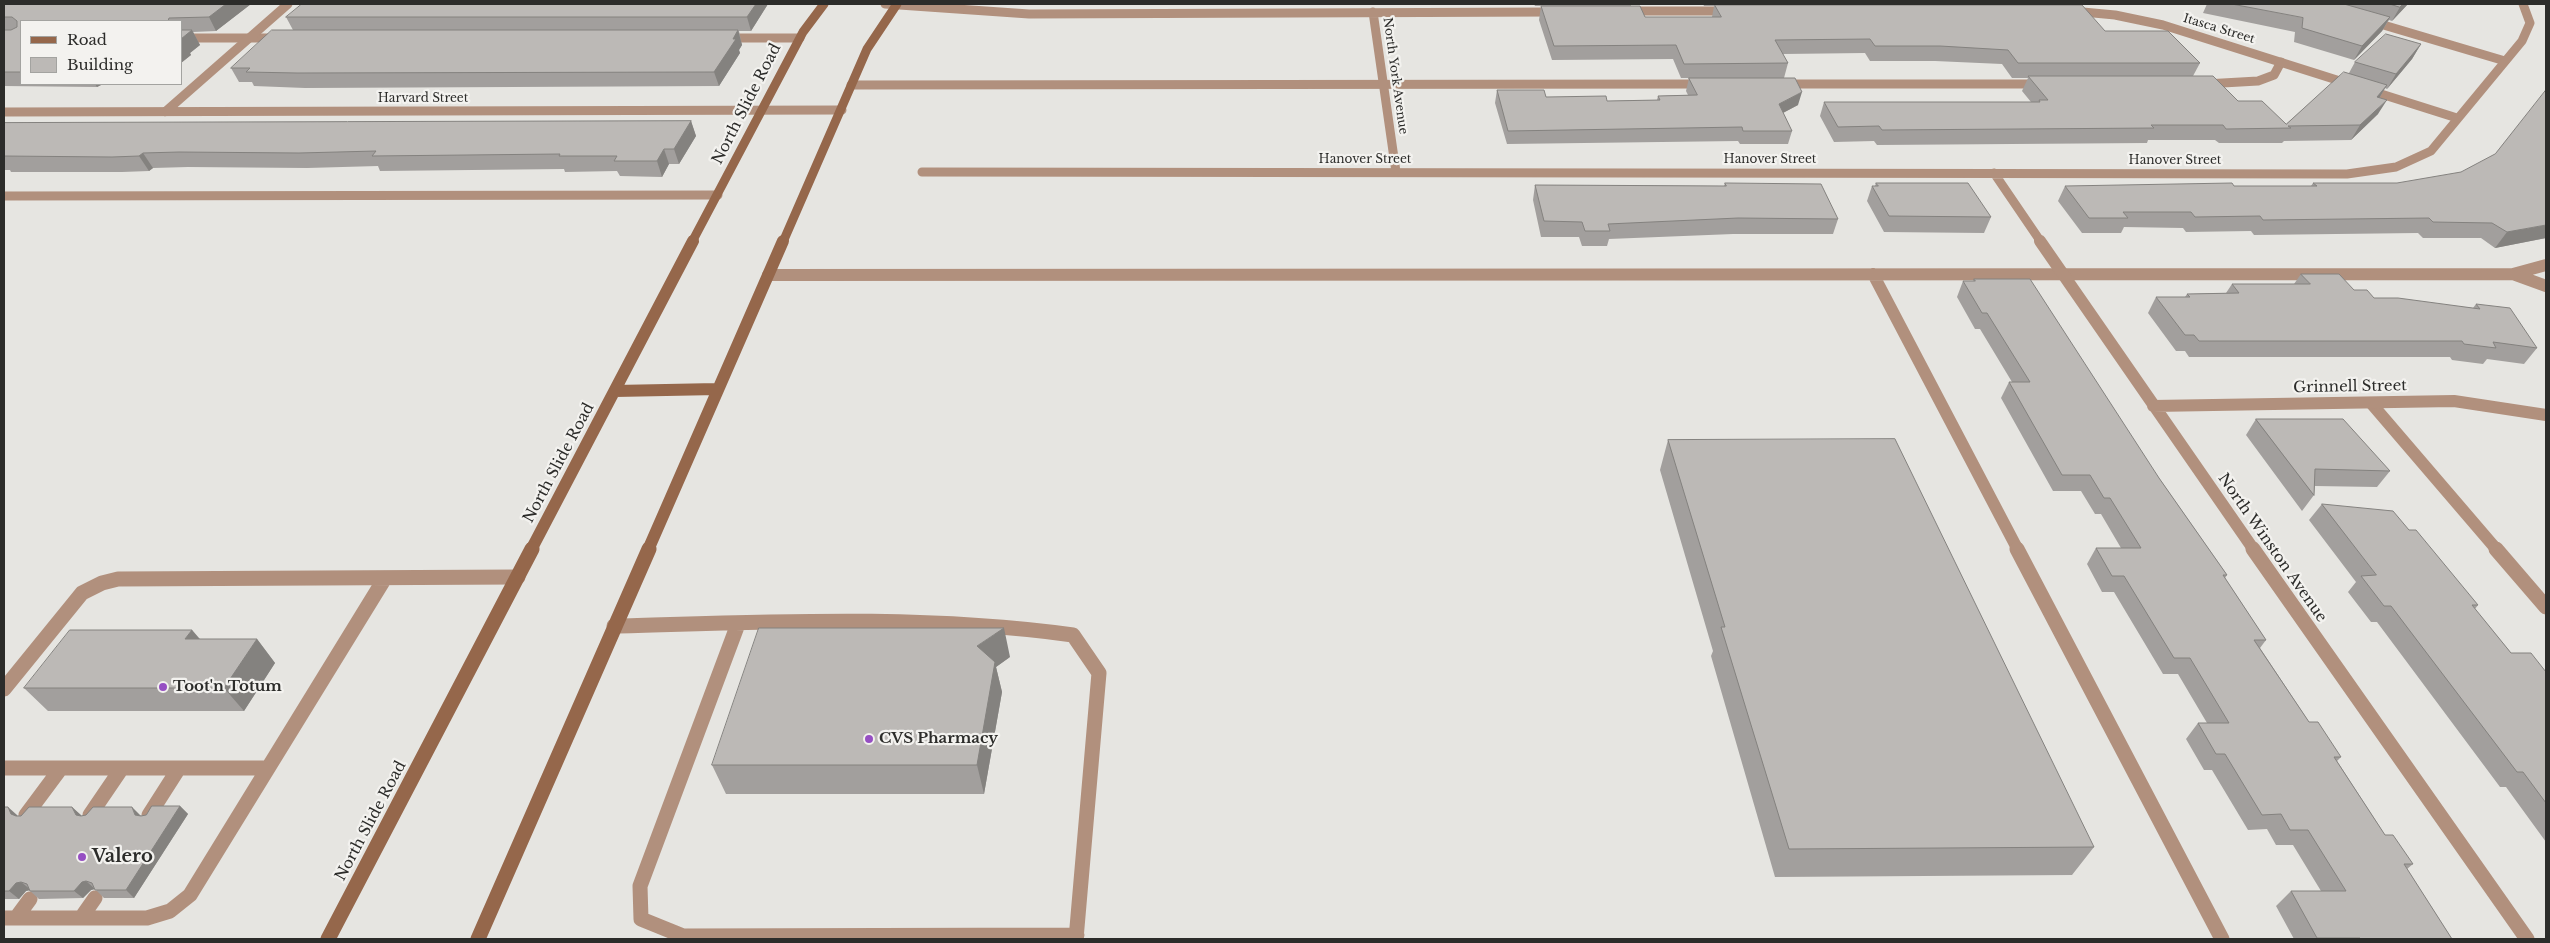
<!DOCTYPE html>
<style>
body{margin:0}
#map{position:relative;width:2550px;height:943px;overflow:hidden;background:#e6e5e1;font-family:"Libre Baskerville",serif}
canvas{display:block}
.frame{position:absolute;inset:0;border:5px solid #2c2c2a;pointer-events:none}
.legend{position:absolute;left:20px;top:20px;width:162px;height:65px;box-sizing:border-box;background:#f3f2ef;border:1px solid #a3a3a0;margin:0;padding:6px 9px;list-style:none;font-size:15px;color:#2c2c2a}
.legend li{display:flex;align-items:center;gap:10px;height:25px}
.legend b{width:25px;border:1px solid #a3a3a0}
</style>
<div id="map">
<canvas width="2550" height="943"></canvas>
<div class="frame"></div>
<ul class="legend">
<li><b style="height:6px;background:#95674b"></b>Road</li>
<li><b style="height:14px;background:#bcb9b6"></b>Building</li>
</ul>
</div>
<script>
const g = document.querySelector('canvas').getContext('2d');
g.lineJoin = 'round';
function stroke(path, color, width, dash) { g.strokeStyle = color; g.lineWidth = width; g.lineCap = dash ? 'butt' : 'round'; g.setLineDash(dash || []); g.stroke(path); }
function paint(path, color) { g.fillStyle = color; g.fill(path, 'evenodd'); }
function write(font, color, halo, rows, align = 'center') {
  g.font = font + ' "Libre Baskerville",serif'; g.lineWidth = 4.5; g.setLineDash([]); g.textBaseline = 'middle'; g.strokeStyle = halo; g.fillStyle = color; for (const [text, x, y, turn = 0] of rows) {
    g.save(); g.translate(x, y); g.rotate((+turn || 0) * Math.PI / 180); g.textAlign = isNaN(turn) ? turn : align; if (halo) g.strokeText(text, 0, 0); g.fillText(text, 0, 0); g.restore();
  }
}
stroke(new Path2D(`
 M2370,21L2505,61
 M181,38H279
 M724,38H800
 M1782,84H2042
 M2205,84L2258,81L2274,75L2281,62
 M851,85L1705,84
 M4,196L718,195`), '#b1907d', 9);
stroke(new Path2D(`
 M1873,274L2018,550
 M2513,274L2546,286
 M768,275L2513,274L2546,265
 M2371,403L2497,550`), '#b1907d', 12);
stroke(new Path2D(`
 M2017,549L2222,939
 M2496,549L2546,607
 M738,624L640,886L641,919L683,936L1077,935
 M614,626C768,622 920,614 1073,635L1099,673L1076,939
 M4,689L82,593L102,583L118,579L518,577
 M4,768H268
 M26,815L61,768
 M90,815L122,768
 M149,815L179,768
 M4,918H147L170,911L190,895L385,578
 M16,918L30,899
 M81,918L95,898`), '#b1907d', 15);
stroke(new Path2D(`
 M885,4L1029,14L1555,12
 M1625,11H1730
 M2072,11L2115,15L2163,25L2457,118
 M1373,12L1396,172
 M4,112L842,110
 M165,112L288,4
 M922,172L2347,174L2396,167L2431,151L2522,41L2530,23L2523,4
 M1994,173L2041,242`), '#b1907d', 9);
stroke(new Path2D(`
 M2040,241L2254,550
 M2153,406L2454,401L2546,415`), '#b1907d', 12);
stroke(new Path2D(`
 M2253,549L2527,939`), '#b1907d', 15);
stroke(new Path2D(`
 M692,242L803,32L824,4
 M783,242L867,49L897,4`), '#95674b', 9);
stroke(new Path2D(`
 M615,391L717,389
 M531,550L693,241
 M648,550L783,241`), '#95674b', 12);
stroke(new Path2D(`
 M328,939L532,549
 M478,939L649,549`), '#95674b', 15);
paint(new Path2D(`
 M4,4H251L216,31L193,32L200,45L190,53L191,55L181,63V21H21V84H157L155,85H101L97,87L4,86Z
 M768,4L751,31H739L742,45L739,50L740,53L719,86L305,88L254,86L252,82H239L231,68L293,30L286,17Z
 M1534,4H1631V6L1645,17H1712L1714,6H1704L1703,4H2066L2065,5L2105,31L2200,63L2193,76L2238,101L2286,124L2349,73L2355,62L2421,44L2412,59L2387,89L2385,88L2380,97L2378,114L2351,140L2284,141L2282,143H2219L2215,140H2148L2147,143L1877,145L1874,141L1834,142L1820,116L1824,102H2031L2022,91L2028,78H2012L2002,64L1935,61H1870L1865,53L1783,54L1788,63L1784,78H1681L1673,59L1552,60L1539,20L1541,6H1535Z
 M2207,4H2408L2392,21L2389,20L2382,31L2354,60L2294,42L2295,32L2203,13Z
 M1689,78L1798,105L1783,113L1792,131L1788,144H1740L1738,141L1507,144L1495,103L1497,90L1546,97L1607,101L1657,100L1658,96L1688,95L1686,91Z
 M691,121L696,136L679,164H669L662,177L620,176L617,171L565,172L564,169L380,171L378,166L307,168L188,167L153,168L149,171L122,172H11L10,170H4V123Z
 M1725,183L1838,219L1833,234H1733L1609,239L1607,246H1582L1579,237H1541L1533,200L1535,185L1724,186Z
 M1876,183L1991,217L1984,233L1884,232L1867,201L1872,186H1875Z
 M2313,183H2397L2546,238L2495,248L2481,238H2423L2418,233L2254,235L2251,231L2186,232L2183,228L2124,227L2121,233H2082L2058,201L2065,186H2311Z
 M2301,274L2354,290L2374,298L2473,308L2476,304L2537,348L2524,364L2487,359L2483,364L2452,360L2450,357H2189L2185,351H2176L2148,313L2156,297H2185L2187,294L2226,293L2232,284H2294Z
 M1974,279L2159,478L2227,575L2225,578L2266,640L2260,648L2309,722L2341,757L2337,761L2385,835L2413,864L2407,869L2452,939H2294L2276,906L2291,891H2321L2293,845H2276L2267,829L2248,830L2212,770H2204L2186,739L2198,723H2207L2178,674H2163L2114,592H2102L2087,564L2096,548H2121L2101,514H2095L2081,491H2053L2001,398L2009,382H2012L1980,329H1975L1957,297L1963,281H1973Z
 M2256,419L2390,471L2377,487L2315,486L2314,495L2302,511L2246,435Z
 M1668,440L2094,847L2072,875L1775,877L1711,656L1713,651L1660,470Z
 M2322,504L2409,530L2478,605L2475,609L2511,653L2546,672V842L2506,787H2500L2377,622H2371L2348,592L2356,582L2309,520Z
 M192,630L200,639H257L275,663L244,711H48L24,688Z
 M1010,657L996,667L1002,692L984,794H726L712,765Z
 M180,806L188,814L134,898H104L95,889L91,890L83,898L39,899L29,890L26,891L19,899H4V807L17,816L72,807L81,816L140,815L141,816Z`), '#a29f9d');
paint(new Path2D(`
 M226,4H251L216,31L209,17Z
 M756,4H768L751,31L747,17Z
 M2403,4H2408L2392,21L2400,7Z
 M2390,17L2382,31L2354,60L2362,46Z
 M192,30L200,45L190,53L191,55L181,63V39Z
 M738,30L742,45L739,50L740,53L719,86L714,72Z
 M2421,44L2412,59L2387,89L2396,74Z
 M95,84H100L101,85L97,87Z
 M2387,85L2378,100L2377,97Z
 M1802,92L1798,105L1775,117L1779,104Z
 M2387,100L2378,114L2351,140L2360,125Z
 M691,121L696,136L679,164L674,149Z
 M664,149L669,164L662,177L657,161Z
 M143,153L153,168L149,171L139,156Z
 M2546,225V238L2495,248L2507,232Z
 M1004,628L1010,657L996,667L1002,692L984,794L977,765V646Z
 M192,630L211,653L185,639Z
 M257,639L275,663L244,711L224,688Z
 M180,806L188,814L134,898L126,890Z
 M8,807L17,815L20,822L11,814Z
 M72,807L81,815L84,822L76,815Z
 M132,807L140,815L144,823L135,815Z
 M86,881L95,889L91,890L83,898L74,891L82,882Z
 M21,882L31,890L26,891L19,899L9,891L16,883Z`), '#84827f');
const building = new Path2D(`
 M4,4H226L209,17L169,18L168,21H21V72H4V30H11L17,27V21L12,17H4Z
 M302,4H756L747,17H286Z
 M2232,4H2344L2390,17L2362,46L2302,28L2303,18Z
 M2390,4H2403L2400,7Z
 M1715,5H2082L2105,31H2168L2200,63H2018L2008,50L1940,46H1875L1870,39L1775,40L1788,63L1684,64L1676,45L1554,46L1541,6H1640L1645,17H1721Z
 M181,30H192L181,39Z
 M272,30H738L733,39H736L714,72L297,73L246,72L250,68H231Z
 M2386,34L2421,44L2396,74L2355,62Z
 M2344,72L2387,85L2377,97L2387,100L2360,125L2288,126L2291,128L2226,129L2223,125H2151L2154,128L1882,130L1879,126L1838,127L1824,102H2040L2039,100H2048L2028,76H2213L2238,101H2262L2286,124Z
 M1689,78H1795L1802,92L1779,104L1792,131H1743L1742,127L1508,131L1497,90H1544L1546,97L1606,96L1607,101L1660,100L1658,96L1697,95Z
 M2546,90V225L2507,232L2492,223L2433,222L2429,218L2263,220L2260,216L2195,217L2191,212H2123L2128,218H2089L2065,186L2232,183L2234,186H2317L2313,183H2397L2461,172L2495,154Z
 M691,121L674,149H664L657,161H614L617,156H559L560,154L372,156L376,151L299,153L179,152L143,153L139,156L112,157L4,156V123Z
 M1725,183L1821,184L1838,219L1738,218L1608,224L1610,231H1585L1582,222L1544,221L1535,185L1726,186Z
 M1876,183H1968L1991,217L1889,216L1872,186H1878Z
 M2301,274H2339L2354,290H2367L2374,298H2398L2480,309L2476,304L2510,308L2537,348L2493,342L2496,348L2464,344L2462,341H2199L2194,335H2185L2156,297H2190L2187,294L2239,293L2232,284H2310Z
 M1974,279H2030L2159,478L2227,575H2223L2266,640H2254L2309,722H2318L2341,757H2334L2385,835H2393L2413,864H2404L2452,939H2361L2360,938H2317L2291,891H2346L2308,830H2290L2281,814L2262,815L2225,754H2216L2198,723H2229L2190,658H2174L2124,576H2112L2096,548H2141L2110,498H2104L2090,475H2062L2009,382H2030L1987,313H1982L1963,281H1975Z
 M2256,419H2343L2390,471L2315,469L2314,495Z
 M1895,439L2094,847L1789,849L1721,627H1725L1668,440Z
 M2322,504L2393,511L2409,530H2416L2478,605H2472L2511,653H2531L2546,672V803L2523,772H2517L2391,606H2384L2361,576L2376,575Z
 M759,628H1004L977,646L995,662L977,765H712Z
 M70,630H192L185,639H257L224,688H24Z
 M152,806H180L126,890H95L92,883L86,881L82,882L74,891H30L27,884L21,882L16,883L9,891H4V807H8L11,814L16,816H21L29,807H72L76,815L81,816L86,815L93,807H132L135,815L141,816L146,815Z`);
paint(building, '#bcb9b6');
stroke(building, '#84827f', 1);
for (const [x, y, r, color] of [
 [163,687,5,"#964fc3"],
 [869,739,5,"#964fc3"],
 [82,857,5,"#964fc3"]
]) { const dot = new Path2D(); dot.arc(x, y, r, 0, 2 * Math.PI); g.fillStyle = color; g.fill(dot); stroke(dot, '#f3f2ef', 2); }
write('12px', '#2c2c2a', '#f3f2ef', [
 ["Itasca Street",2219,29,17],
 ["North York Avenue",1395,76,82],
 ["Harvard Street",423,99],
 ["Hanover Street",1365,160],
 ["Hanover Street",1770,160],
 ["Hanover Street",2175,161]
]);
write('15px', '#2c2c2a', '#f3f2ef', [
 ["North Slide Road",747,104,-63],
 ["Grinnell Street",2350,387,-1],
 ["North Slide Road",559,463,-62],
 ["North Winston Avenue",2272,548,55],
 ["North Slide Road",371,821,-62]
]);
write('bold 15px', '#2c2c2a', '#f3f2ef', [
 ["Toot'n Totum",173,687],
 ["CVS Pharmacy",879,739]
], 'left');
write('bold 18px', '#2c2c2a', '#f3f2ef', [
 ["Valero",92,857]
], 'left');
</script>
